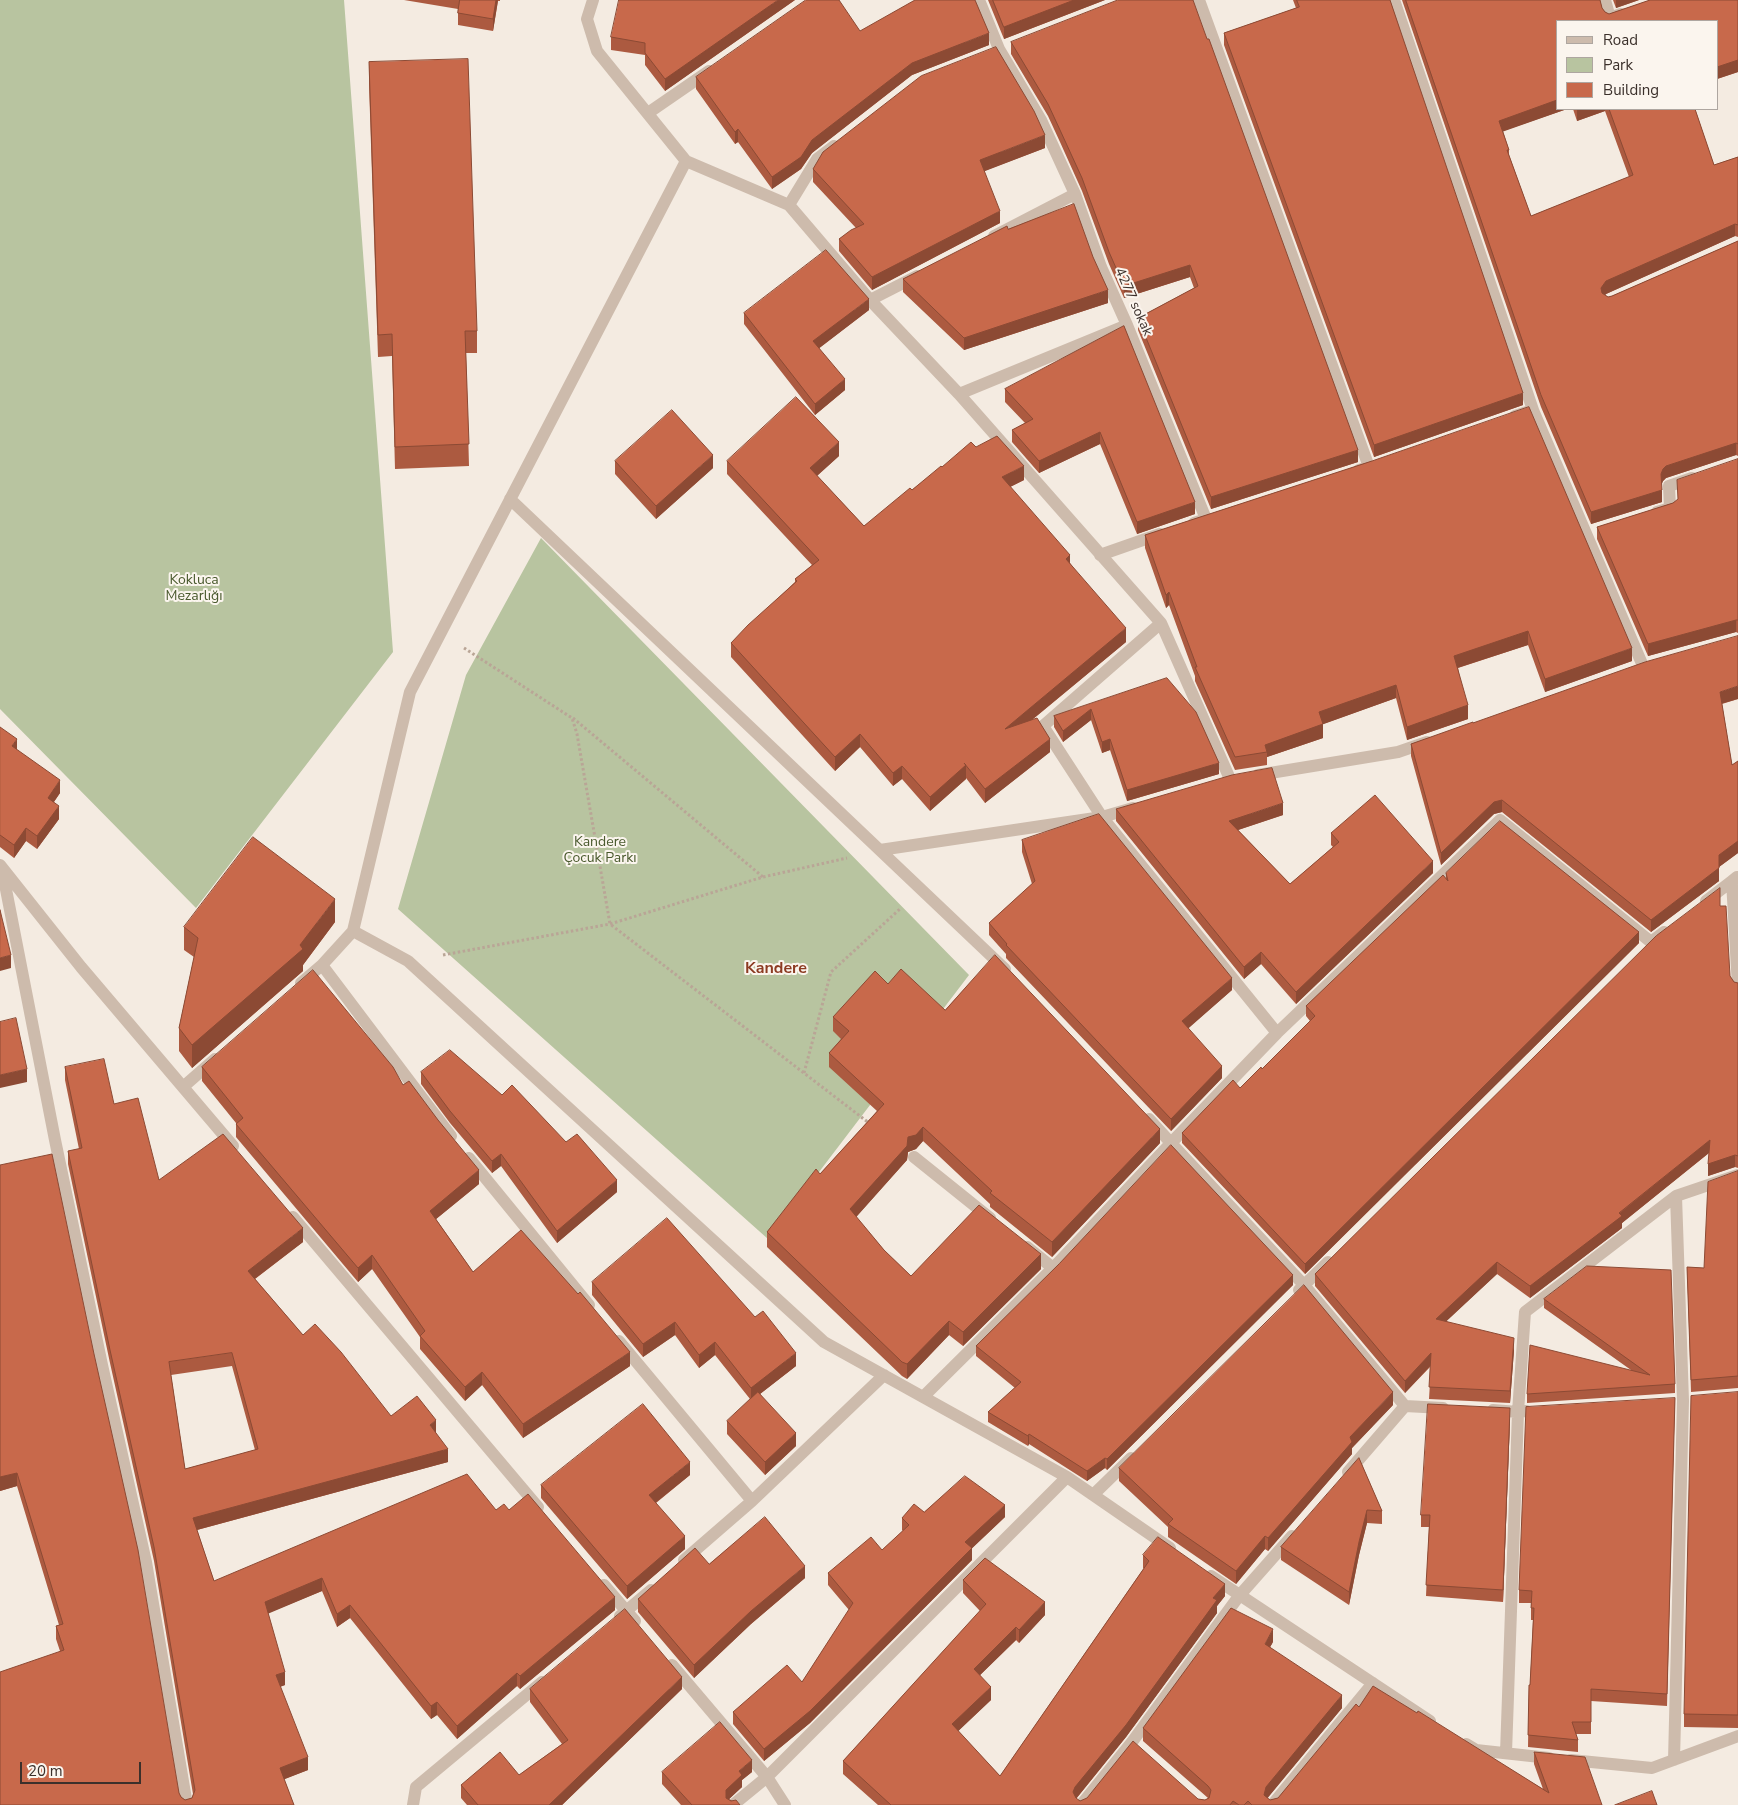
<!DOCTYPE html>
<meta charset="utf-8">
<style>
body{margin:0}
#map{position:relative;width:1738px;height:1805px;overflow:hidden;background:#f4ebe1;font-family:"Nunito Sans",sans-serif}
canvas{display:block}
.legend{position:absolute;left:1556px;top:20px;width:162px;height:90px;box-sizing:border-box;background:#fbf5ee;border:1px solid #aea6a0;margin:0;padding:6px 9px;list-style:none;font-size:15px;color:#3b302b}
.legend li{display:flex;align-items:center;gap:10px;height:25px}
.legend b{width:25px;border:1px solid #aea6a0}
.scale{position:absolute;left:20px;top:1762px;width:121px;height:22px;box-sizing:border-box;border:2px solid #3b302b;border-top:0;padding-left:6px;font-size:15px;line-height:18px;white-space:nowrap;color:#3b302b;-webkit-text-stroke:4px #fbf5ee;paint-order:stroke}
</style>
<div id="map">
<canvas width="1738" height="1805"></canvas>
<ul class="legend">
<li><b style="height:6px;background:#cdbbac"></b>Road</li>
<li><b style="height:14px;background:#b8c4a0"></b>Park</li>
<li><b style="height:14px;background:#c8694b"></b>Building</li>
</ul>
<div class="scale">20 m</div>
</div>
<script>
const g = document.querySelector('canvas').getContext('2d');
g.lineJoin = 'round';
function paint(path, color) { g.fillStyle = color; g.fill(path, 'evenodd'); }
function stroke(path, color, width, dash) { g.strokeStyle = color; g.lineWidth = width; g.lineCap = dash ? 'butt' : 'round'; g.setLineDash(dash || []); g.stroke(path); }
function write(font, color, halo, rows, align = 'center') {
  g.font = font + ' "Nunito Sans",sans-serif'; g.lineWidth = 4; g.setLineDash([]); g.textBaseline = 'middle'; g.strokeStyle = halo; g.fillStyle = color; for (const [text, x, y, turn = 0] of rows) {
    g.save(); g.translate(x, y); g.rotate((+turn || 0) * Math.PI / 180); g.textAlign = isNaN(turn) ? turn : align; if (halo) g.strokeText(text, 0, 0); g.fillText(text, 0, 0); g.restore();
  }
}
paint(new Path2D(`
 M0,0H344L393,652L196,908L0,709Z
 M541,538L969,975L768,1239L398,909L466,675Z`), '#b8c4a0');
stroke(new Path2D(`
 M464,648L572,718L577,734L610,924L869,1123
 M573,718L763,877
 M443,955L610,924L763,877L847,858
 M804,1073L831,972L901,908`), '#b9a596', 3, [2.5, 2.5]);
stroke(new Path2D(`
 M593,0L587,19L597,51L686,161
 M979,0L999,49L1041,120L1075,194L1101,267L1127,325L1206,519L1194,523
 M1199,0L1369,467L1359,470
 M1394,0L1533,410L1515,416
 M1605,0L1610,18L1621,14
 M648,113L709,71
 M789,205L817,159L834,146
 M994,236L1075,194
 M870,300L917,276
 M959,394L1127,325
 M1533,410L1643,666
 M510,499L1005,969
 M1657,512L1670,508L1669,486L1692,478
 M1100,555L1160,534
 M1161,623L1230,779
 M1258,775L1398,752L1427,742
 M880,850L1102,817L1133,808
 M0,865L81,967L233,1146
 M2,869L55,1140L102,1365L146,1562L187,1805
 M1737,877L1732,881L1738,987
 M1706,901L1732,881
 M353,931L408,961L824,1342L1067,1477L1170,1548
 M322,965L451,1136
 M301,983L322,965L353,931L410,692L686,161L789,205L870,300L959,394L1161,623L1043,726L1102,817L1277,1033L1171,1143L1304,1285L1405,1406L1443,1408
 M1277,1033L1500,820L1651,942L1664,932
 M183,1087L215,1059
 M914,1157L990,1218
 M469,1158L589,1305
 M293,1217L538,1507
 M1027,1247L1053,1268
 M1299,1290L1328,1262
 M619,1341L752,1501L684,1560
 M923,1397L1053,1268L1171,1143L1149,1119
 M1493,1410L1518,1412L1525,1312L1676,1196L1738,1175
 M1348,1472L1405,1406
 M1094,1494L1131,1458
 M752,1501L884,1375
 M1211,1576L1430,1721
 M604,1585L635,1621
 M620,1616L651,1590
 M672,1665L767,1777L785,1805
 M1466,1744L1476,1750L1549,1758
 M1506,1753L1518,1412L1526,1411
 M1571,1760L1652,1768L1738,1736
 M1674,1760L1683,1401L1676,1196
 M413,1805L416,1787L542,1682
 M733,1805L767,1777L1067,1477
 M1081,1805L1132,1742L1239,1596L1292,1536
 M1272,1805L1373,1683`), '#cdbbac', 12);
paint(new Path2D(`
 M404,0H500V1H498L493,31L458,25V9Z
 M795,0L665,91L645,65V55L611,50V37Z
 M988,0H1105L1004,39Z
 M1293,0H1390L1523,405L1374,457L1224,45V33L1296,8Z
 M1402,0H1600L1602,8L1605,12L1609,14L1650,0H1738V72L1717,79V21H1557V109H1567L1503,131L1509,150V155L1531,216L1629,177L1605,111L1577,121L1573,109H1695L1714,165L1738,157V237L1735,236L1606,294L1605,295L1608,297L1612,296L1738,241V456L1736,455L1666,478L1663,481L1661,485L1662,502L1591,524L1541,407Z
 M1613,0H1639L1616,8Z
 M860,31L989,45L912,75L812,153L801,169L772,189L738,142L735,144L696,89V77Z
 M1207,39L1358,462L1211,509L1138,330V318L1194,288L1190,277L1124,298L1109,264L1082,191L1060,142L1048,116L1011,54V42Z
 M369,62L477,331V353H466L469,466L395,469L392,356L378,357L369,84Z
 M1045,148L984,171L1000,223L872,290L839,251V239L856,228L813,182V169Z
 M1008,229L1108,303L964,350L903,292V279Z
 M869,310L819,348L845,390L815,415L744,324V313Z
 M1124,326L1195,514L1137,534L1100,444L1039,473L1012,442V430L1025,423L1005,402V389Z
 M976,447L1024,480L1010,487L1070,563L1126,642L1032,720L1050,752L985,803L966,778V779L930,811L902,779L893,786L860,747L835,771L731,657V643L795,582V579L812,565L727,474V461L839,456L817,476L864,526L942,467Z
 M1738,459V633L1736,632L1648,656L1597,539V527L1673,503Z
 M615,461L713,468L656,519L615,474Z
 M1372,461L1632,661L1545,692L1528,645L1458,668L1468,719L1407,740L1396,698L1323,724V738L1267,757V765L1235,770L1195,681V676L1169,605L1166,608L1145,548V535Z
 M1167,678L1219,774L1127,801L1110,750L1102,753L1091,720L1063,742L1054,727V716Z
 M1738,699L1722,704L1732,765L1738,761V853L1719,867V881L1651,932L1502,812L1494,814L1441,865L1411,756V744L1473,723Z
 M0,727L17,750L60,793L54,802L59,819L37,849L26,841L14,858L0,847Z
 M1116,809L1283,815L1238,830L1290,884L1333,847L1331,845V833L1433,873L1296,1004L1261,964L1244,979L1116,821Z
 M1022,840L1232,990L1188,1028L1222,1078L1171,1131L1006,958V954L989,935V923L1032,884L1022,852Z
 M1446,873L1639,943L1305,1274L1182,1143V1133L1240,1088L1262,1069L1310,1021L1306,1016V1006L1446,878Z
 M1720,906L1730,976L1734,982L1738,983V1168L1735,1167L1708,1176L1709,1153L1622,1223V1228L1530,1298L1497,1274L1446,1321L1514,1350L1510,1403L1429,1399L1431,1366L1405,1393L1315,1286V1274Z
 M335,922L303,965V971L192,1068L179,1051V1028L194,957L184,950V927Z
 M888,984L945,1010L1160,1143L1052,1257L990,1207V1204L923,1141L916,1149L908,1152L907,1160L856,1217L884,1250L911,1276L1041,1269L963,1346L949,1335L907,1379L902,1376L767,1247V1232L820,1174L877,1111L829,1067V1053L841,1039L833,1031V1017Z
 M65,1067L114,1104L159,1180L303,1242L255,1279L303,1335L391,1416L436,1433L448,1462L197,1530L214,1581L496,1510H509L615,1610L520,1689L517,1686L457,1739L437,1715L431,1719L350,1618L337,1627L322,1591L268,1613L285,1685L280,1687L308,1770L284,1779L294,1805H0L60,1651L56,1639V1626L59,1625L17,1486L0,1491V1165L179,1793L181,1797L185,1800L192,1798L193,1794L154,1561L110,1363L68,1164V1151L79,1149L65,1080ZM232,1366L255,1450L185,1469L171,1375Z
 M202,1067L403,1085L479,1184L436,1219L473,1272L630,1366L523,1438L482,1385L465,1401L420,1349V1337L372,1269L358,1282L236,1137V1123L202,1081Z
 M421,1072L502,1095L566,1142L617,1192L557,1243L501,1166L492,1173L450,1123L421,1084Z
 M1738,1171V1388L1691,1392L1687,1267L1704,1268Z
 M592,1282L796,1366L760,1394L796,1446L765,1475L727,1434V1421L750,1399L715,1355L699,1368L675,1335L643,1357L592,1295Z
 M1293,1285L1107,1470L1105,1468L1087,1481L1029,1444L1028,1446L988,1422V1412L1015,1388L976,1356V1346Z
 M1544,1299L1675,1384V1393L1527,1403V1394L1631,1370L1544,1308Z
 M1738,1392V1728L1684,1727V1714Z
 M1675,1398L1667,1706L1591,1701V1734H1576L1578,1740V1752L1528,1747L1529,1685H1530L1533,1620H1531V1603H1519V1590Z
 M1393,1405L1352,1448V1454L1268,1551L1265,1549L1236,1584L1168,1537V1527L1119,1481V1468Z
 M1510,1420L1503,1602L1426,1596L1429,1527H1421V1515Z
 M1359,1458L1382,1511V1524L1367,1523L1359,1555L1349,1605L1281,1560V1547Z
 M690,1475L656,1503L685,1549L627,1599L541,1498V1485Z
 M924,1512L1005,1517L972,1548V1560L810,1723L764,1761L733,1724V1712L802,1682L849,1610L828,1585V1573L882,1550L903,1531L902,1530V1518Z
 M1143,1555L1225,1596L1217,1606V1613L1126,1737L1076,1799L1080,1801L1198,1799L1205,1800L1208,1798L1143,1741V1728L1273,1642L1270,1647L1342,1708L1267,1798L1270,1800L1278,1798L1359,1707L1417,1713L1543,1789L1534,1764V1752L1602,1805H878L843,1774V1761L980,1611L963,1593V1580L1045,1615L1019,1643L1016,1640L980,1675L991,1700L958,1731L1000,1776L1144,1568H1143Z
 M709,1564L805,1578L751,1624L694,1678L638,1612V1599Z
 M530,1689H682L562,1805H467L461,1798V1785L519,1775L562,1744L530,1702Z
 M662,1772H752L742,1780V1787L729,1799L740,1805H681L662,1784Z`), '#ac5a40');
paint(new Path2D(`
 M496,0H498L493,31V19Z
 M778,0H795L665,91V79Z
 M1074,0H1105L1004,39V27Z
 M1616,0H1639L1616,8Z
 M989,33V45L912,75L812,153L801,169L772,189V177L812,140L912,63Z
 M1738,60V72L1717,79V67Z
 M1557,100V109H1567L1499,133V121Z
 M1577,109H1605V111L1577,121Z
 M738,129V142L735,144V132Z
 M1045,135V148L980,173V160Z
 M1000,211V223L872,290V277Z
 M1735,224V236L1606,294L1601,300V288L1606,281Z
 M1190,265V277L1124,298V286Z
 M1108,290V303L964,350V338Z
 M869,299V310L813,353V341Z
 M845,379V390L815,415V404Z
 M1523,393V405L1374,457V445Z
 M1100,432V444L1039,473V461Z
 M839,442V456L810,482V468Z
 M1736,443V455L1666,478L1663,481L1661,486V474L1663,469L1666,466Z
 M1358,450V462L1211,509V497Z
 M713,455V468L656,519V506Z
 M1024,466V480L1002,491V477Z
 M1662,490V502L1591,524V512Z
 M1195,502V514L1137,534V522Z
 M1070,555V569L1066,559Z
 M1169,592V605L1166,608V595Z
 M1736,620V632L1648,656V644Z
 M1126,628V642L1005,742V729Z
 M1528,631V645L1454,669V656Z
 M1632,648V661L1545,692V679Z
 M1396,685V698L1321,725L1323,724V738L1267,757V752L1265,745L1319,712Z
 M1738,686V699L1720,704V692Z
 M1468,705V719L1407,740V727Z
 M1091,709V720L1063,742V731Z
 M860,734V747L835,771V757Z
 M17,739V752L12,746Z
 M1050,739V752L985,803V789Z
 M1110,739V750L1102,753V742Z
 M1219,763V774L1127,801V790Z
 M966,765V779L930,811V797Z
 M902,766V779L893,786V773Z
 M60,780V793L48,810V798Z
 M1502,800V812L1494,814L1441,865V853L1494,802Z
 M1283,803V815L1229,833V821Z
 M59,806V819L37,849V836Z
 M26,828V841L14,858V845Z
 M1738,841V853L1719,867V855Z
 M1433,861V873L1296,1004V992Z
 M1719,868V881L1651,932V920Z
 M335,899V922L303,965V971L192,1068V1045L300,945Z
 M1639,932V943L1305,1274V1264Z
 M1261,952V964L1244,979V967Z
 M11,955V968L0,971V958Z
 M1232,978V990L1182,1034V1021Z
 M1222,1066V1078L1171,1131V1119Z
 M27,1069V1082L0,1088V1075Z
 M923,1127V1141L916,1149L908,1152L907,1160L850,1224V1209L908,1137Z
 M1160,1129V1143L1052,1257V1242Z
 M1710,1140V1152L1622,1223V1228L1530,1298V1286Z
 M501,1154V1166L492,1173V1161Z
 M1735,1155V1167L1708,1176V1164Z
 M479,1170V1184L430,1224V1211Z
 M617,1180V1192L557,1243V1231Z
 M303,1228V1242L248,1284V1271Z
 M1041,1254V1269L963,1346V1332Z
 M372,1255V1269L358,1282V1268Z
 M1497,1262V1274L1436,1331V1319Z
 M1293,1275V1285L1107,1470V1459Z
 M949,1321V1335L907,1379V1364Z
 M675,1322V1335L643,1357V1344Z
 M1514,1338V1350L1510,1403V1391Z
 M715,1342V1355L699,1368V1355Z
 M630,1352V1366L523,1438V1424Z
 M796,1353V1366L751,1401V1388Z
 M1431,1353V1365L1405,1393V1381Z
 M482,1372V1385L465,1401V1387Z
 M1393,1392V1405L1352,1448V1454L1268,1551V1538L1350,1437Z
 M1510,1408V1420L1503,1602V1590Z
 M436,1420V1434L430,1425Z
 M796,1433V1446L765,1475V1462Z
 M1029,1434V1444L1028,1446V1436Z
 M448,1449V1462L193,1531V1518Z
 M1105,1458V1468L1087,1481V1471Z
 M690,1462V1475L649,1508V1495Z
 M17,1473V1486L0,1491V1477Z
 M1005,1505V1517L965,1555V1542Z
 M1367,1510V1523L1359,1555L1349,1605V1592L1359,1542Z
 M685,1536V1549L627,1599V1586Z
 M1265,1536V1549L1236,1584V1571Z
 M972,1548V1560L810,1723L764,1761V1749Z
 M805,1566V1578L751,1624L694,1678V1665L751,1611Z
 M322,1578V1591L265,1615V1602Z
 M1225,1584V1596L1217,1606V1613L1126,1737L1075,1800L1073,1792L1075,1787L1213,1598Z
 M615,1597V1610L520,1689V1676Z
 M1045,1602V1615L1019,1643V1630Z
 M350,1605V1618L337,1627V1614Z
 M1016,1627V1640L974,1681V1669Z
 M1273,1629V1642L1265,1656V1644Z
 M285,1672V1685L276,1688V1675Z
 M517,1673V1686L457,1739V1726Z
 M682,1677V1689L562,1805H549Z
 M991,1687V1700L952,1737V1724Z
 M1342,1695V1708L1266,1800L1264,1795L1266,1787Z
 M437,1702V1715L431,1719V1706Z
 M308,1757V1770L280,1781V1768Z
 M752,1760V1772L742,1780V1787L726,1802V1790L739,1771Z`), '#8c4a34');
const building = new Path2D(`
 M460,0H496L493,19L458,13Z
 M619,0H778L665,79L645,53V43L611,37Z
 M806,0H839L860,31L915,0H975L989,33L912,63L812,140L801,157L772,177L738,129L735,132L696,77Z
 M993,0H1074L1004,27Z
 M1118,0H1193L1207,39H1209L1358,450L1211,497L1138,318L1198,286L1190,265L1124,286L1109,252L1082,178L1060,130L1048,104L1011,42Z
 M1297,0H1390L1523,393L1374,445L1224,33L1299,7Z
 M1406,0H1600L1602,8L1605,12L1609,14L1650,0H1738V60L1717,67V21H1557V100L1499,121L1509,150H1507L1531,216L1633,175L1609,109H1695L1714,165L1738,157V225L1735,224L1606,281L1601,288L1602,293L1608,297L1612,296L1738,241V444L1736,443L1666,466L1663,469L1661,474L1662,490L1591,512L1541,395Z
 M996,47L1034,111L1045,135L980,160L1000,211L872,277L839,239L851,230L864,224L813,169L823,152L921,76Z
 M468,59L477,331H465L469,444L395,447L392,334L378,335L369,62Z
 M1074,204L1093,257L1108,290L964,338L903,279L1007,226L1008,229Z
 M826,250L869,299L813,341L845,379L815,404L744,313Z
 M1124,326L1195,502L1137,522L1100,432L1039,461L1012,430L1033,419L1005,389Z
 M796,397L839,442L810,468L864,526L910,488L912,490L941,466L942,467L971,442L976,447L997,436L1024,466L1002,477L1070,555L1066,559L1126,628L1005,729L1037,718L1050,739L985,789L964,763L966,765L930,797L902,766L893,773L860,734L835,757L731,643L748,625L797,581L795,579L819,560L727,461Z
 M1529,407L1632,648L1545,679L1528,631L1454,656L1468,705L1407,727L1396,685L1319,712L1323,724L1265,745L1267,752L1235,757L1195,667H1197L1169,592L1166,595L1145,535L1372,461Z
 M672,410L713,455L656,506L615,461Z
 M1738,459V620H1736L1648,644L1597,527L1673,503L1678,499L1677,480Z
 M1738,636V686L1720,692L1732,765L1738,761V841L1719,855V868L1651,920L1502,800L1494,802L1441,853L1411,744L1473,722V723L1645,662Z
 M1167,678L1196,712L1219,763L1127,790L1110,739L1102,742L1091,709L1063,731L1054,716Z
 M0,727L17,739L12,746L60,780L48,798L59,806L37,836L26,828L14,845L0,835Z
 M1272,768L1283,803L1229,821L1290,884L1339,842L1331,833L1375,795L1433,861L1296,992L1261,952L1244,967L1116,809L1232,775Z
 M1099,814L1232,978L1182,1021L1222,1066L1171,1119L1006,945L1007,944L989,923L1035,881L1022,840Z
 M1500,821L1639,932L1305,1264L1182,1133L1233,1080L1240,1088L1261,1067L1262,1069L1315,1016L1306,1006L1443,875L1448,881L1446,873Z
 M253,837L335,899L300,945L303,949L192,1045L179,1028L198,938L184,927Z
 M1720,888V906H1726L1730,976L1734,982L1738,983V1156L1735,1155L1708,1164L1710,1140L1619,1213L1622,1216L1530,1286L1497,1262L1436,1319L1514,1338L1510,1391L1429,1387L1431,1353L1405,1381L1315,1274L1656,936Z
 M0,910L11,955L0,958Z
 M995,955L1160,1129L1052,1242L990,1193L992,1191L923,1127L916,1135L908,1137L907,1146L850,1209L884,1250L911,1276L979,1205L1041,1254L963,1332L949,1321L907,1364L902,1362L767,1232L816,1169L820,1174L884,1104L829,1053L849,1031L833,1017L875,971L888,984L901,969L945,1010Z
 M313,970L393,1067L403,1085L409,1081L438,1120L479,1170L430,1211L473,1272L521,1230L578,1294L580,1292L630,1352L523,1424L482,1372L465,1387L420,1336L425,1331L372,1255L358,1268L236,1124L243,1118L202,1067Z
 M16,1018L27,1069L0,1075V1022Z
 M450,1050L502,1095L512,1085L566,1142L577,1134L617,1180L557,1231L501,1154L492,1161L450,1111L421,1072Z
 M104,1059L114,1104L138,1098L159,1180L223,1134L303,1228L248,1271L303,1335L315,1324L341,1352L391,1416L417,1396L436,1420L430,1425L448,1449L193,1518L214,1581L467,1474L496,1510L504,1504L509,1510L528,1494L615,1597L520,1676L517,1673L457,1726L437,1702L431,1706L350,1605L337,1614L322,1578L265,1602L285,1672L276,1675L308,1757L280,1768L294,1805H0V1672L64,1650L56,1626L63,1624L17,1473L0,1477V1165L52,1154L94,1354L138,1550L179,1793L181,1797L185,1800L192,1798L195,1790L154,1547L110,1350L68,1151L82,1148L65,1067ZM232,1353L258,1449L185,1469L169,1362Z
 M1171,1145L1293,1275L1107,1459L1105,1458L1087,1471L1029,1434L1028,1436L988,1412L1021,1382L976,1346L1059,1264Z
 M1738,1171V1376L1691,1380L1687,1267L1704,1268L1708,1182Z
 M667,1218L755,1317L763,1311L796,1353L751,1388L715,1342L699,1355L675,1322L643,1344L592,1282Z
 M1587,1266L1671,1270L1675,1384L1527,1394L1530,1345L1650,1375L1544,1299Z
 M1304,1285L1393,1392L1350,1437L1352,1442L1268,1538L1265,1536L1236,1571L1168,1524L1173,1519L1119,1468Z
 M758,1392L796,1433L765,1462L727,1421Z
 M1738,1392V1715L1684,1714L1691,1396Z
 M1675,1398L1667,1694L1591,1689V1722H1572L1578,1740L1528,1735L1529,1685H1530L1534,1608H1531L1532,1591L1519,1590L1526,1407Z
 M643,1404L690,1462L649,1495L685,1536L627,1586L541,1485Z
 M1428,1404L1510,1408L1503,1590L1426,1585L1430,1515H1421Z
 M1359,1458L1382,1511L1367,1510L1359,1542L1349,1592L1281,1547Z
 M965,1476L1005,1505L965,1542L972,1548L810,1711L764,1749L733,1712L787,1665L802,1682L853,1603L828,1573L871,1537L882,1550L909,1525L902,1518L914,1504L924,1512Z
 M765,1517L805,1566L751,1611L694,1665L638,1599L695,1548L709,1564Z
 M1158,1537L1225,1584L1213,1598L1217,1600L1126,1725L1075,1787L1073,1792L1076,1798L1080,1801L1087,1798L1133,1741L1198,1799L1205,1800L1209,1798L1211,1790L1208,1786L1143,1728L1231,1608L1273,1629L1265,1644L1342,1695L1266,1787L1264,1795L1270,1800L1278,1798L1356,1704L1359,1707L1373,1686L1417,1713L1418,1711L1549,1793L1534,1752L1585,1757L1602,1805H1252L1248,1801L1244,1805H1239L1233,1801L1230,1805H891L843,1761L986,1604L963,1580L985,1558L1045,1602L1019,1630L1016,1627L974,1669L991,1687L952,1724L1000,1776L1149,1561L1143,1555Z
 M625,1609L682,1677L549,1805H478L461,1785L500,1752L519,1775L568,1740L530,1689Z
 M720,1722L752,1760L739,1771L742,1775L726,1790V1798L731,1801L736,1800L740,1805H692L662,1772Z
 M1652,1791L1657,1805H1615Z`);
paint(building, '#c8694b');
stroke(building, '#8c4a34', 1);
write('14px', '#3b302b', '#fbf5ee', [
 ["4277 sokak",1133,302,66]
]);
write('14px', '#4a5a2e', '#fbf5ee', [
 ["Kokluca",194,581],
 ["Mezarlığı",194,597],
 ["Kandere",600,843],
 ["Çocuk Parkı",600,859]
]);
write('bold 16px', '#8c3b22', '#fbf5ee', [
 ["Kandere",776,969]
]);
</script>
